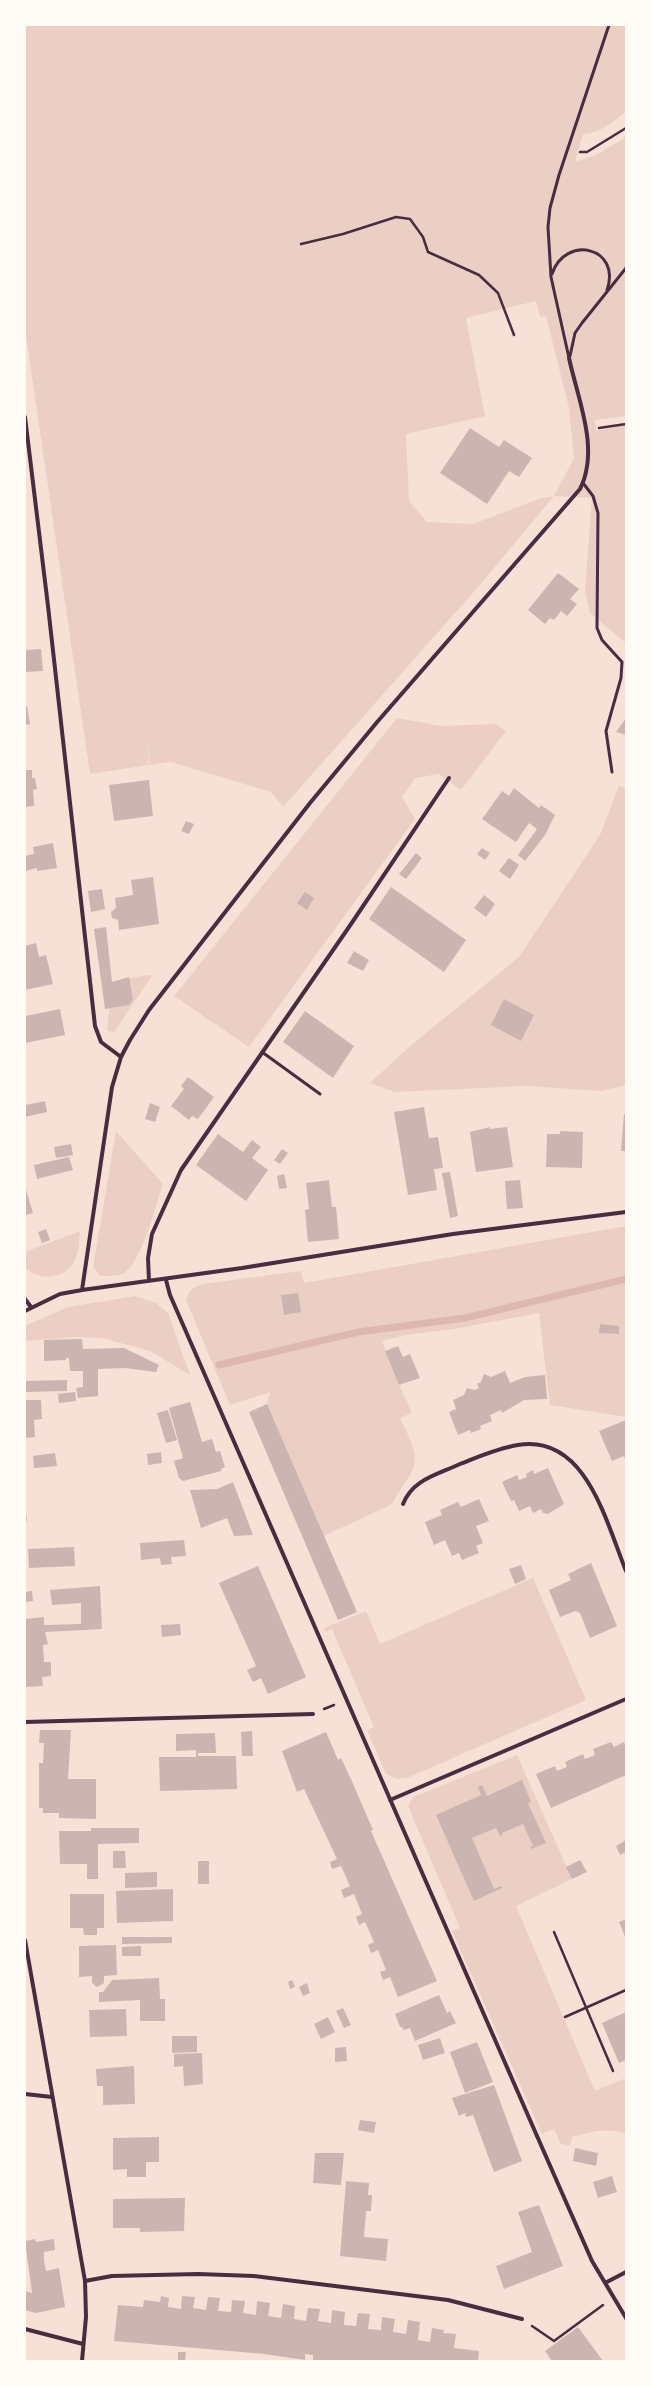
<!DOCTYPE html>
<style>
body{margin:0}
#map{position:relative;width:651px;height:2386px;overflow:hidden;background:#f7e1d7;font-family:"Archivo Narrow",sans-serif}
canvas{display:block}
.frame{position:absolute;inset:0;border:26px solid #fffaf5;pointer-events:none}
</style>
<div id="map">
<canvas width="651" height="2386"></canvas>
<div class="frame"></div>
</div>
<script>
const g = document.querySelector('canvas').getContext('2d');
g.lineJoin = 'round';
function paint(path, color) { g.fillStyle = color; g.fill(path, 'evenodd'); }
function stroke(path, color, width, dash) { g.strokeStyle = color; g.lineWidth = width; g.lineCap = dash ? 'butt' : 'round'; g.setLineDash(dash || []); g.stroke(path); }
paint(new Path2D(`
 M25,25H626V112C614,121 599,134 583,134L575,162L596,155L626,137V416L595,420L596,431L626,425V643L590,613L585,590L592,498L554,496L479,586L283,807L271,792L171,762L149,765L148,743V765L90,774L25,329ZM536,301L540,317L546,316L569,408L574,458L554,496L541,498L473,524L427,522L409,501L406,434L485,416L466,318Z
 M397,718L441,726L495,724L506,731L461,790L439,774L415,778L402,797L415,819L249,1047L174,996Z
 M619,786L626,788V1085L602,1091L526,1086L395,1092L370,1083L409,1047L519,957L600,835Z
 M147,975L152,976L114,1032L107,1031L112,982Z
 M116,1131L163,1184C156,1204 141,1266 122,1274C116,1276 107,1276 100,1276L93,1267Z
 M626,1226V1417L550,1405L539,1313L454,1329L405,1335L382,1341L399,1385L412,1413L400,1418C406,1432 420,1453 413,1469C408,1481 398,1491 392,1504L324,1536L267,1404L270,1392L230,1405L186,1300L190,1290L202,1284L301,1271L304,1283Z
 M80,1231C79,1241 79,1254 74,1262C63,1280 40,1281 25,1268V1252Z
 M135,1296L156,1303L168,1313L190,1375L150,1351L102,1338L75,1337L25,1341V1326L68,1307Z
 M533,1578L586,1700L407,1778L397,1779L386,1774L367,1730L374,1727L332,1629L325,1632L324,1628L366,1611L380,1644Z
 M517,1755L572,1879L516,1906L595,2091L626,2078V2134C605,2127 593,2132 572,2137L570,2146L561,2144L554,2129L542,2134L452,1931L460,1928L408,1806L413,1797Z`), '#ebcfc5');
stroke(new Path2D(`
 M219,1365L358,1332L465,1318L626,1279`), '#dcb8b0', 7);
paint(new Path2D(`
 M470,428L499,447L504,440L532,458L519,477L509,471L487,504L440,473Z
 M558,573L579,589L570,599L577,604L567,616L561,611L554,620L550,618L545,624L528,610Z
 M41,649L43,671L25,672V650Z
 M25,706H27L30,724L25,725Z
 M626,718V735L616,732Z
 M25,770H32V778H35L37,789L33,790L34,806L25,807Z
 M149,780L153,816L114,821L109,785Z
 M514,788L539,808L541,805L555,815L545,835L525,861L518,855L537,829L529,823L516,842L482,819L502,791L509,796Z
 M186,821L194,824L189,834L181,831Z
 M53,843L57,868L37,871V868L25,871V856L34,854L33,847Z
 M482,848L490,853L485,860L477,854Z
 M416,853L422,858L406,879L399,874Z
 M509,858L519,865L510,879L499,871Z
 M153,877L159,924L119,930L118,920L112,918L111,912L116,908L115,898L133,895L131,880Z
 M391,887L466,940L444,972L369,919Z
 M102,889L105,909L91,912L88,891Z
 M305,892L314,898L307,910L297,903Z
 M484,895L495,904L486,917L474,908Z
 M106,927L112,982L129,977L133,1000L129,1005L105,1009L94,929Z
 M36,943L39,957L46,955L53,984L25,990V946Z
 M354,951L369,960L363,971L347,963Z
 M504,999L534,1015L521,1041L491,1025Z
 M60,1009L65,1035L25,1043V1016Z
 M305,1011L354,1046L333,1078L283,1042Z
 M188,1077L214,1097L198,1119L192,1116L189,1120L171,1106L184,1089L181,1086Z
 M45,1101L47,1112L25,1117V1105Z
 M150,1103L160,1107L155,1122L145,1119Z
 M424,1107L429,1138L438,1137L443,1168L434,1169L437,1190L408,1195L394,1112Z
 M624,1114H626V1151H621Z
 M490,1127V1129L507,1127L513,1167L476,1172L470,1132Z
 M560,1131L583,1132L582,1168L546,1167L547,1134H560Z
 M218,1134L243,1152L252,1140L261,1147L252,1158L268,1170L246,1201L196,1165Z
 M71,1144L73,1155L56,1158L54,1147Z
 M282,1149L288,1153L280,1164L274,1160Z
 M69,1157L73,1170L37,1179L34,1165Z
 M450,1172L458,1216L450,1218L442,1173Z
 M284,1174L287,1188L279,1189L277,1176Z
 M329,1180L332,1207H336L339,1239L308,1242L305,1210L309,1209L306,1183Z
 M520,1180L523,1208L507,1209L505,1181Z
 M25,1186L33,1213L25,1215Z
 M46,1229L50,1240L42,1243L38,1232Z
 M298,1293L301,1312L284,1315L281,1295Z
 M600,1324L619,1326V1334L599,1333Z
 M82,1339L83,1349L124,1348L159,1365L156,1372L125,1368L98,1369V1396L78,1398L76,1388L83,1387V1371H70L69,1358H66V1360L44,1361V1340Z
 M398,1346L403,1357L410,1354L420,1378L399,1385L385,1351Z
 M505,1371L510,1383L525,1377L545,1375L547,1399L524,1400L502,1413L501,1410L490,1415L492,1421L480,1426L481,1429L471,1433L470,1430L458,1435L449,1412L456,1409L453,1400L464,1395L467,1388L474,1390L479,1388L477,1384L481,1382L484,1374L491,1377Z
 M67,1380V1391L25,1392V1381Z
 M75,1392L76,1401L59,1403L58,1394Z
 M25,1400H41L42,1419L34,1420L35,1437L25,1438Z
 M190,1402L202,1442L212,1439L216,1452L220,1451L225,1467L221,1469V1471L183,1481L179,1478L174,1461L183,1458L169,1408Z
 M267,1404L357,1612L338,1620L249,1412Z
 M168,1410L177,1440L166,1443L157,1413Z
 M626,1420V1461L624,1456L612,1461L599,1431Z
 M161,1452L162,1463L148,1465L147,1454Z
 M55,1453L57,1466L34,1468L33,1456Z
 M548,1468L564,1504L548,1514L543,1513L541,1509L533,1513L530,1506L519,1511L514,1500L511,1501L502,1482L517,1475L519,1480L527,1477L526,1474L533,1470L534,1474Z
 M233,1482L253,1535L234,1536L227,1518L201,1528L190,1490L217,1489Z
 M479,1499L489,1521L476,1526L483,1543L476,1546L479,1553L462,1560L459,1553L452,1556L445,1540L434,1545L425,1522L442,1515L440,1510L458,1502L461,1507Z
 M25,1505L27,1521H25Z
 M184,1540L186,1556L171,1557L172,1564L161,1565L160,1558L141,1560L140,1543Z
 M74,1547L75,1566L29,1568L28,1549Z
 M591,1563L617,1626L590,1638L580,1613L575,1611L560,1617L549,1590L571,1580L568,1574Z
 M521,1565L526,1579L515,1584L509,1569Z
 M258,1566L306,1677L268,1694L261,1678L253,1682L247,1670L256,1666L219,1583Z
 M100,1586L102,1629L45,1632L48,1644L43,1645L44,1662H51V1676L42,1677L43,1686L25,1687V1619L44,1617V1625L81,1624V1603L52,1605L50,1590Z
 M32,1591L33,1601L25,1602V1592Z
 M180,1624L181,1635L162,1637L161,1625Z
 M40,1730H71L68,1779H96V1819L59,1818V1813H43V1808H39V1763H43L44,1743H39Z
 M252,1731L253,1756H242L241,1732Z
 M326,1732L338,1760L341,1758L354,1786L373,1830L371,1831L437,1981L398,1997L390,1977L383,1980L380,1972L386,1970L378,1950L371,1953L368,1945L374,1942L365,1922L359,1925L356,1917L362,1914L354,1894L344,1898L341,1890L350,1886L341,1866L332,1869L330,1862L337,1859L304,1789L297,1792L282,1751Z
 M215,1733L216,1753H198V1756H236L237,1789L160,1791L159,1757H196V1750L176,1751V1734Z
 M611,1742L614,1747L624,1742L626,1747V1775L551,1808L536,1774L555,1766L557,1771L567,1767L565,1762L583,1754L585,1759L595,1755L593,1749Z
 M522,1780L531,1802L528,1803L546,1843L531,1849L530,1847L533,1846L523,1824L502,1833L503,1835L500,1836L496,1828L472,1838L494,1889L501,1886L502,1888L474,1901L436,1815L481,1795L478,1787L482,1785L487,1796Z
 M91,1828H139V1843L98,1844V1879H87V1864H60L59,1831H91Z
 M626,1840V1852L620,1855L616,1846Z
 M113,1851H125L126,1868H113Z
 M580,1860L587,1872L572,1879L566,1867Z
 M198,1861H209V1884H198Z
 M157,1872V1887L125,1888V1873Z
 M173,1889V1921L117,1923L116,1891Z
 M70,1894H104V1928H97V1935H84L83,1928H70Z
 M626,1919V1939L619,1922Z
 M122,1937H172V1943L122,1944Z
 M116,1945L117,1975L104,1976V1983L97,1987L92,1983V1976L79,1977V1946Z
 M141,1946V1956H122V1947Z
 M159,1978L160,1999H165V2021H140V2000L99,2002V1992H103L112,1980Z
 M292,1980L295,1987L290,1989L288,1982Z
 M307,1983L310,1993L303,1996L299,1987Z
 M439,1995L447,2013L450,2011L456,2023L415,2041L410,2028L404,2030L402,2027H400L395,2014Z
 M343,2008L351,2025L344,2028L336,2011Z
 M126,2009L127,2036L90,2037L89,2010Z
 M626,2012V2060L619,2063L602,2023Z
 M328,2017L335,2032L321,2039L314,2024Z
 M172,2036H197V2052L172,2053Z
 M440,2038L445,2053L423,2060L418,2045Z
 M477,2042L493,2082L465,2093L450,2052Z
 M346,2047L347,2061L335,2062V2048Z
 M202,2053L203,2084L184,2086L183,2066L174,2067V2054Z
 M134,2066L135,2104L103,2105V2086H97L96,2069Z
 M494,2085L522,2161L494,2172L473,2115L466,2117L465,2113L459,2116L452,2098Z
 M360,2120L376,2122L374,2133L358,2130Z
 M159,2137V2162H146V2177H127V2169L113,2170V2138Z
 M575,2148L598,2153L596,2166L573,2161Z
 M315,2153H344L341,2185L313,2183Z
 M612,2176L617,2192L598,2198L593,2182Z
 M346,2181L369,2183L368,2195H372L371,2211H366L364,2237L388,2239L386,2261L340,2256Z
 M185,2198L184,2231L140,2232V2228H113V2199Z
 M539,2205L563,2266L504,2289L496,2266L532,2252L518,2212Z
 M35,2239L36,2242L54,2239L55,2250L44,2252V2261L46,2271L59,2268L65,2307L36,2313L25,2310V2291L32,2293L25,2241Z
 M161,2296L169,2298L168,2307L181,2309L182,2296L195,2297L193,2308L206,2310L208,2297L220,2298L218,2311L231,2312L232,2300L245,2301L243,2313L256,2315L257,2301L270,2303L268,2316L281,2318L283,2304L295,2306L294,2319L306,2321L308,2308L320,2309L318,2321L331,2323L332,2310L345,2312L344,2325L356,2326L358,2313L370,2314L368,2329L381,2330L382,2317L395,2319L393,2332L406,2334L408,2320L420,2322L418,2340L430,2342L432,2328L444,2330L443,2333L456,2334L454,2348L479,2351L478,2361H323L313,2360V2355L305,2354V2360L264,2354L114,2341L118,2305L143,2307L144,2300L160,2302Z
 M578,2327L603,2361H550L551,2360L545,2351Z
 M178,2352H186L185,2361H178Z`), '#ccb4b1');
stroke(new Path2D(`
 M580,152H587L626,128
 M301,244L343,234L396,217L410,219L423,237L428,252L479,275L498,293L514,335
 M599,428L626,424
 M324,1709L334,1705
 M554,1932L613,2071
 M565,2017L626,1990
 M532,2326L554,2341L603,2305`), '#4a2c40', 2.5);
stroke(new Path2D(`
 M552,274C565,234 622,247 607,290
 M570,356L575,333L582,323L626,268
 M569,358L551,277L548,227L550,208L559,175L609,25
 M583,483L593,496L598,513L597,628L602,640L622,662L621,678L606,731L612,772
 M262,1052L320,1094`), '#4a2c40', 3);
stroke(new Path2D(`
 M25,417L48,606L95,1026L101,1042L121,1057
 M166,1280L170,1295L537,2136L592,2261L626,2318
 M149,1281L148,1258L152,1234L181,1170L349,927L449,778
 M82,1290L112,1087L121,1057L130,1040L149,1010L310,803L378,721L580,489C600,449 578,400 569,358
 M25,1299L31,1307
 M25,1311L60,1294L82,1290L242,1268L453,1234L626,1212
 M403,1504C413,1479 437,1475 460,1464C478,1457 498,1448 518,1445C586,1434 606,1522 626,1571
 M25,1722L313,1714
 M390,1800L626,1699
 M25,1940L85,2281L86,2317L82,2361
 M25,2094L52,2097
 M85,2281L112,2276L198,2274L254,2276L448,2300L522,2319
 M605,2283L626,2272
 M25,2329L83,2344`), '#4a2c40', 4);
</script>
